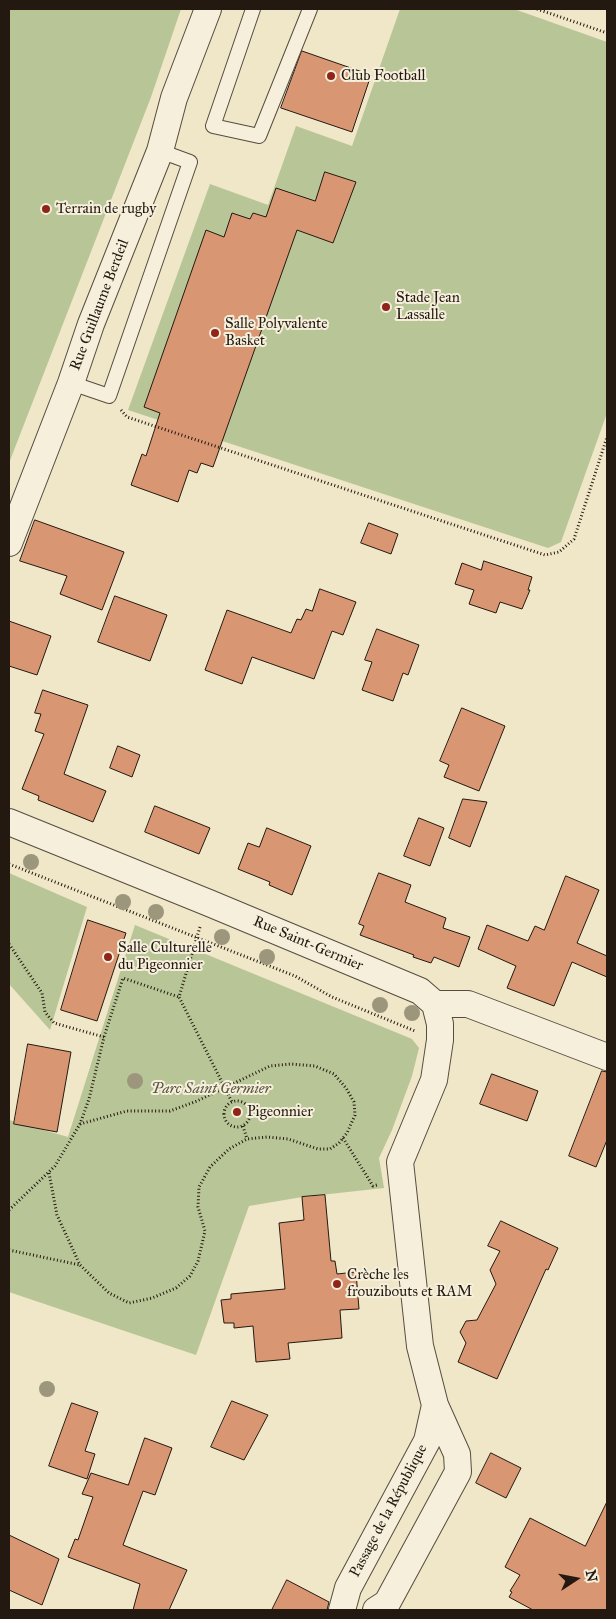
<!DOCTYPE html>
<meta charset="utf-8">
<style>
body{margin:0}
#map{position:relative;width:616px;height:1619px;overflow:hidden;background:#f0e6c8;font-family:"IM FELL Great Primer",serif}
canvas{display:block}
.frame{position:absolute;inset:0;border:10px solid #241911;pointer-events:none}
.north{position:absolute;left:551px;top:1554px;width:50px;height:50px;-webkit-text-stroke:4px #f5efdb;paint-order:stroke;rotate:79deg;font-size:14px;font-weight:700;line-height:20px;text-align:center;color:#241911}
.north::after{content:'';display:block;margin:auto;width:18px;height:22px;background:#241911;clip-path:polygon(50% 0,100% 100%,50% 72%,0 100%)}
</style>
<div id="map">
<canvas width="616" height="1619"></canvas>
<div class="frame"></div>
<div class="north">N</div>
</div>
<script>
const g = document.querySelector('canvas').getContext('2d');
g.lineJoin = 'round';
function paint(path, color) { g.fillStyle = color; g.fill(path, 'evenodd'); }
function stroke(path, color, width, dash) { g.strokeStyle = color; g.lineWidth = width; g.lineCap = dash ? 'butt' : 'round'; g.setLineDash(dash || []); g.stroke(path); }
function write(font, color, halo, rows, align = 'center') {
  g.font = font + ' "IM FELL Great Primer",serif'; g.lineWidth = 4; g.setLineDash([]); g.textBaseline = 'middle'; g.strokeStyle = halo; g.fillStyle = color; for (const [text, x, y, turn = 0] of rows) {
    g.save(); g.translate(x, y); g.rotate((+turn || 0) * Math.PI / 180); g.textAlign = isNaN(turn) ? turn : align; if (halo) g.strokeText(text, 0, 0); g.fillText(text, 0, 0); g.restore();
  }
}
paint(new Path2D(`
 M9,9H181L151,97L9,463Z
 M400,9H514L607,42V413L561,542L548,548L128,410L210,184L268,205L296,126L352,146Z
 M9,873L87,907L50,1030L9,984Z
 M135,925L412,1039L419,1048L412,1076L392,1130L379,1158L384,1188L302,1197L249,1206L196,1355L9,1292V1120L68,1137Z`), '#b8c597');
const building = new Path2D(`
 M302,51L371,75L352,132L281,108Z
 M325,172L356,182L333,243L297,230L213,467L201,463L197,473L189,470L178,502L131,485L142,454L146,456L160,413L144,407L206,230L224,237L232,213L250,219L253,213L266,217L276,188L315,201Z
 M35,520L124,552L102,610L60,594L67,576L20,561Z
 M369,523L398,534L391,554L361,543Z
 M484,561L532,577L528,590H530L522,609L500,602L496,613L469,604L474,590L455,584L462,563L481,570Z
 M320,589L356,602L343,635L332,631L314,679L252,657L242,684L205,670L227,610L291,633L297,619L301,620L306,609L312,611Z
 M115,596L167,615L150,661L98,642Z
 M9,621L51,636L37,675L9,666Z
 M377,629L419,645L408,675L403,673L393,701L362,690L372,662L365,660Z
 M43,690L88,705L64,774L106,791L93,822L38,800L39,796L22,789L44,734L35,731L41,714L35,713Z
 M462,708L505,726L479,791L444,777L449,765L440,761Z
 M118,746L140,755L132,777L110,768Z
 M463,799L487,802L470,847L449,838Z
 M155,806L210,828L199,854L145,832Z
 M419,818L444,828L430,866L404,856Z
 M267,828L311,846L292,895L269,885L270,882L238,869L248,843L259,847Z
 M379,873L411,885L405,902L446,918L443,928L470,937L459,967L434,957L431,963L413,957L414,955L360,935L364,926L359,924Z
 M566,876L599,890L577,943L607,956V977L572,962L554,1006L507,988L516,966L478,949L487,925L528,941L535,926L544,930Z
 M88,920L126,933L97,1021L61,1010Z
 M28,1044L71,1052L57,1132L14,1124Z
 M602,1071L607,1072V1140L596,1167L569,1156Z
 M492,1074L538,1091L527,1121L480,1104Z
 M325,1195L331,1261H335L337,1274L356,1272L359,1309L340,1310L342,1338L288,1343L290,1359L256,1362L253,1326L234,1328V1323H224L221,1300L231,1299V1294L285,1289L279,1223L304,1220L302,1197Z
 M501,1221L558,1248L548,1270L546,1269L497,1379L458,1362L466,1343L460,1332L466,1321L477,1320L496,1284L490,1270L500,1251L488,1246Z
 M232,1401L268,1415L244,1460L211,1447Z
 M72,1403L98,1412L85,1451L95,1454L87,1479L49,1466Z
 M145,1438L172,1448L155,1495L143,1491L123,1545L187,1570L169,1610H133L140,1584L68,1557L75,1539L78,1540L93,1497L82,1494L91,1473L128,1485Z
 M491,1453L521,1468L506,1498L476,1483Z
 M607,1502V1610H533L509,1597L512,1592L510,1591L520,1575L505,1567L530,1518L585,1546Z
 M9,1535L59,1559L42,1605L9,1590Z
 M287,1580L329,1602L327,1610H272Z`);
paint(building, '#d99673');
stroke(building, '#241911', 1);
const lane = new Path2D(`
 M253,9L213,126L259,136L310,9
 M71,383L109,396L190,162L160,151`);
const street = new Path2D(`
 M9,543L71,383L91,324L160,151L174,98L208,9
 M9,822L209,903L420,991L435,1004H468L607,1057
 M342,1610L348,1588L427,1441L435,1405
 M376,1610L387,1603L458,1472L457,1454L435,1405L420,1346L400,1162L434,1080L440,1040V1024L435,1004`);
stroke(lane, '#574c3f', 16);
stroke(street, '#574c3f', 28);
stroke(new Path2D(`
 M537,9L607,33
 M121,410L127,417L545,555L559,552L574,539L607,437
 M9,864L295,976L332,997L415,1031
 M200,927L179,997L232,1102
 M9,944L42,993L45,1012L54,1023L104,1037
 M224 1114a13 13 0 1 1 26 0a13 13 0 1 1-26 0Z
 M243,1126L247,1139
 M343,1138L373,1186L377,1185
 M49,1173L57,1215L80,1265L109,1293L129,1303L152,1298L176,1288L190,1276L198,1261L205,1231L198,1207L199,1187L210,1167L229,1149L247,1139L267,1137L288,1139L318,1149H330L339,1143L347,1133L355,1115L354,1102L346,1088L334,1074L315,1066L291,1064L270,1066L197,1101L170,1111H127L80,1124
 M9,1210L55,1166L80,1124L89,1099L104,1037L123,978L179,997
 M9,1250L80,1265`), '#241911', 3, [1, 2.5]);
stroke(lane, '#f5efdb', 14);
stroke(street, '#f5efdb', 26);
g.fillStyle = '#9c967d';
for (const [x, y] of [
 [31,862],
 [123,902],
 [156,912],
 [222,937],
 [267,957],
 [380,1005],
 [412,1013],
 [135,1081],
 [47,1389]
]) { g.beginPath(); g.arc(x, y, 8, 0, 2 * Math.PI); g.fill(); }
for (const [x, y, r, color] of [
 [331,76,5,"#8f2418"],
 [46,209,5,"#8f2418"],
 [386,307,5,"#8f2418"],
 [215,333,5,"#8f2418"],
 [108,957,5,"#8f2418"],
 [237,1112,5,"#8f2418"],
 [337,1284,5,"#8f2418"]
]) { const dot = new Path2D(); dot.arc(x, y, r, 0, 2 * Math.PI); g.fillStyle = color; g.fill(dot); stroke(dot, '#f5efdb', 2); }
write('15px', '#241911', '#f5efdb', [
 ["Club Football",341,76],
 ["Terrain de rugby",56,209],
 ["Stade Jean",396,298],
 ["Lassalle",396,315],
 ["Salle Polyvalente",225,324],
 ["Basket",225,341],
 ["Salle Culturelle",118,948],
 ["du Pigeonnier",118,965],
 ["Pigeonnier",247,1112],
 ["Crèche les",347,1275],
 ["frouzibouts et RAM",347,1292]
], 'left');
write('15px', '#241911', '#f5efdb', [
 ["Rue Guillaume Berdeil",100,305,-69],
 ["Rue Saint-Germier",308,944,23],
 ["Passage de la République",389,1511,-62]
]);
write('italic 15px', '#585540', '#f5efdb', [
 ["Parc Saint Germier",211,1089]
]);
</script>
